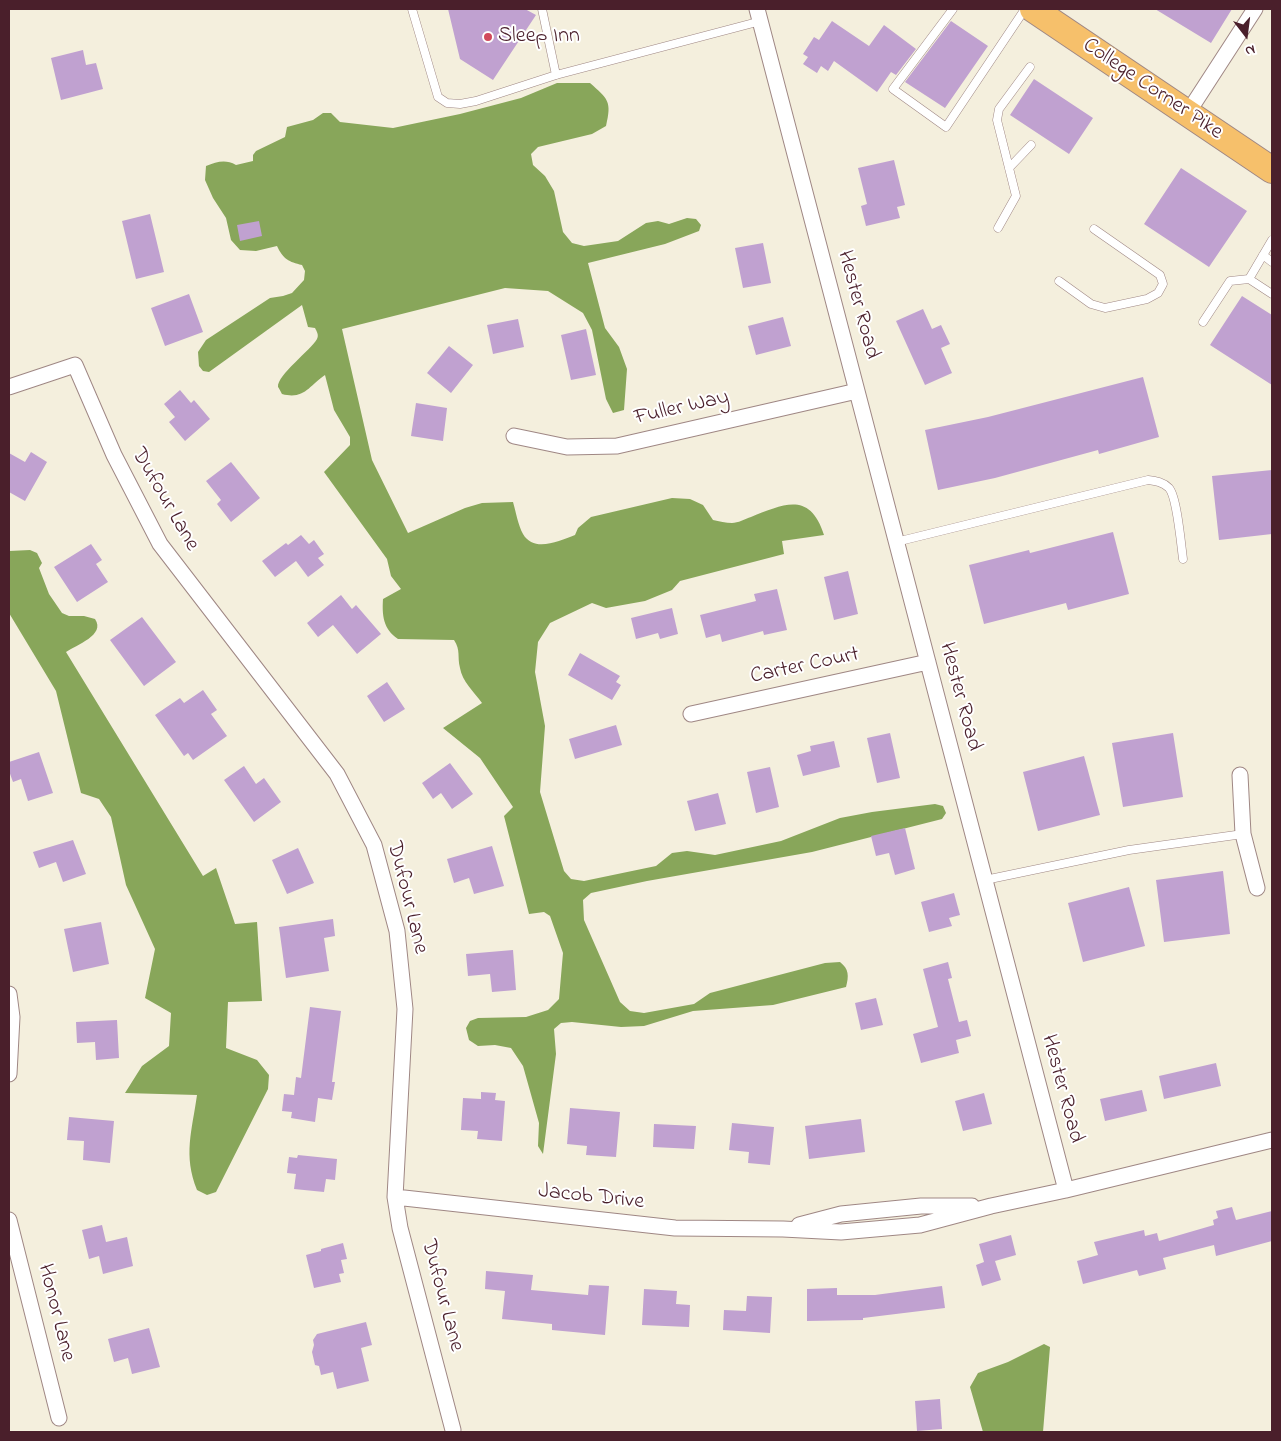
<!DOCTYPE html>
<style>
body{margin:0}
#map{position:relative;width:1281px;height:1441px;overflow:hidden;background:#f4efdd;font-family:"Indie Flower",sans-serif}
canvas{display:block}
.frame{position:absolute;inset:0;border:10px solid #4a1f2b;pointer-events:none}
.north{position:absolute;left:1221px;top:10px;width:50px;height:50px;-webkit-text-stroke:4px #fff;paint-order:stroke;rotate:165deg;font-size:14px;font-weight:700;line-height:20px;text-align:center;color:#4a1f2b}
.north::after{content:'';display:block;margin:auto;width:18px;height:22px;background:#4a1f2b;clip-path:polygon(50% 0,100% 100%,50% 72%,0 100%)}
</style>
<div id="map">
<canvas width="1281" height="1441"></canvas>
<div class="frame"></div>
<div class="north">N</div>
</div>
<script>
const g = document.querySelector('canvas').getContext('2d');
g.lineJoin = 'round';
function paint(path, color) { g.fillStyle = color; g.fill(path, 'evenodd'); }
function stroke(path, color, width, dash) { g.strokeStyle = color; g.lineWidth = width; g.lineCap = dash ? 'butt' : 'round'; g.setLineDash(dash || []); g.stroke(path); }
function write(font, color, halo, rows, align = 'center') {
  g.font = font + ' "Indie Flower",sans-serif'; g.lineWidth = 4; g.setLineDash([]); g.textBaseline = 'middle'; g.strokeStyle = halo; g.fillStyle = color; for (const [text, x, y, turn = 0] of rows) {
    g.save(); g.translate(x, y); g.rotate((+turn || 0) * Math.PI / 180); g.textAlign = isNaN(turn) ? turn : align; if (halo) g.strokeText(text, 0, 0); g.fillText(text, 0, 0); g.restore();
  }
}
paint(new Path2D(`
 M557,83H590C608,99 612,101 606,126L592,134L538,147L531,154L533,165L545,176L554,191L563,232L572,243L584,246L618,241L646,223L658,221L669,224L687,218L696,219L701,225L699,231L665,244L588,263L605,328L619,347L627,369L624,410L613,413L606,399L592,330L583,313L548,291L505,288L342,329L372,460L408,533L465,508L482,503L513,502C516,512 518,525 523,534C534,553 559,541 575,535L578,528L591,517L672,498L690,499L703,505L713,520C719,521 726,523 732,523C738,523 745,519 751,517C784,504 810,491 824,535L782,541L784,554L680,581L672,590L645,601L606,608L592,603L550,623L538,642L535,672L545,726L540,792L564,871L571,879L584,881L656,866L672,853L687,851L715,855L781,841L840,818L872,812L935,804L943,806L946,813L942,819L812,852L647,881L591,893L583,900L584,920L620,1002L630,1011L644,1013L694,1004L710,993L825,963L840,962C849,969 849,976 846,987L773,1005L693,1011L644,1026L621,1027L572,1022L561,1023L554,1029L556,1054L543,1154L538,1146L539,1123L523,1066L511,1048L495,1045L478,1046L469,1040L466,1028L470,1021L478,1018L526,1017L548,1010L559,999L563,953L550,916L544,912L529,914L504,816L513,807L480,758L443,728L482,703C474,692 462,681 460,668C457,656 461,651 454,640L398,639C383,629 382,615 383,599L401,589L391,576L387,559L324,472L350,445V437L334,410L325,375C309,386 304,400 282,394C281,392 279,388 278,387C277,375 311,350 317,339C319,335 317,332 315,328L308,327L302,305L209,372L203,371L199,366L198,352L206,340L270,298L283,296L292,293L304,280L305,271L302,265C289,262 283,259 277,246L256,251L240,250L231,240L226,218L213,198L205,180L206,166C217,162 225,159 236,165L253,161V155L256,151L285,137L287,127L313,120L323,113H331L340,122L393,128L460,114L521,98Z
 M30,550L37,553L42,563L39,568L49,594L62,613L69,616H84L95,619C106,635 76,645 66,652L203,876L216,868L235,924L257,922L262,1001L228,1002L226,1048L257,1060L269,1075L268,1089L216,1192L207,1195L197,1190C183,1155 192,1131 197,1095L125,1093L142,1066L169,1046L171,1013L145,998L155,949L126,885L111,817L99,799L81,793L56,691L9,613V551Z
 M1044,1344L1050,1347L1043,1432H983L970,1387L978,1373L1008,1362Z`), '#88a65a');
paint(new Path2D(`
 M448,9H525L536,15L493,80L460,59Z
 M1155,9H1232L1211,43Z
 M832,21L869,46L884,25L916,49L896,75L891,72L877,92L834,61L828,71L821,66L817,73L803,64L808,57L803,54L814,37L819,40Z
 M951,21L988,46L945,108L905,82Z
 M83,50L86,65L96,63L103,89L61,100L51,58Z
 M1034,79L1093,118L1069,154L1010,115Z
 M894,160L905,205L897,207L900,218L866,226L861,206L867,204L858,168Z
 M1181,168L1247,211L1209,267L1144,224Z
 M150,214L164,272L136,279L122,221Z
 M259,221L262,236L240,241L237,225Z
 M763,243L771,283L743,288L735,248Z
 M189,294L203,332L165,346L151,308Z
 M1242,296L1272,315V385L1210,345Z
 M923,309L932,329L941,325L950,344L941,348L952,373L925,385L896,321Z
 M783,317L791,346L756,355L748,326Z
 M518,319L524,347L493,354L487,325Z
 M586,329L596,375L571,380L561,335Z
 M449,346L473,365L451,393L427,373Z
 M1143,377L1159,437L1099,454L1098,450L995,478L938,490L925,430L988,417Z
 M180,390L191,403L194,400L210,419L185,441L169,422L175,417L164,404Z
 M416,403L447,408L443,441L411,436Z
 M31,452L47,462L25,501L9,492V453L25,462Z
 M231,462L260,498L231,522L217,504L221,500L206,481Z
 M1272,470V534L1219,540L1212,476Z
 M1113,532L1129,594L1068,610L1066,603L984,624L969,565L1029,550L1030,553Z
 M301,535L309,544L314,540L324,554L318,558L324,565L308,577L296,561L275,577L262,561L286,543L288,545Z
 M91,544L102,560L96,564L108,582L77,602L54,567Z
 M848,571L858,614L834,620L824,577Z
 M777,589L787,630L764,635L763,631L722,642L720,634L706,638L700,615L756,601L754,594Z
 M341,595L352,609L356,605L381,634L357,654L333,625L318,637L307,623Z
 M672,608L678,634L660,639L658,633L636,639L631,618Z
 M142,617L176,662L144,686L110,640Z
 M580,653L620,676L616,682L621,685L612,700L568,675Z
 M387,682L405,709L384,722L367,696Z
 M203,690L217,710L211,714L227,736L193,760L188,753L184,756L155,715L180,698L184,703Z
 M616,725L622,745L575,759L569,739Z
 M890,733L900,778L877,783L867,738Z
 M1173,733L1183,797L1123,807L1112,743Z
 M834,741L840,767L803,776L797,755L811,751L810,746Z
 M39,752L53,793L28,801L21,779L13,782L9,771V762Z
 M1084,756L1100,815L1038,831L1023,772Z
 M450,763L473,794L452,809L441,793L433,799L422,783Z
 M244,766L256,784L264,778L281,802L254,822L224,780Z
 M770,767L779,807L756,813L747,772Z
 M718,793L726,824L695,831L687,801Z
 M905,828L915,869L895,875L889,853L876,856L871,836Z
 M73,840L86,874L63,882L56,862L39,868L33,852Z
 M492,846L504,886L474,894L469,878L454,883L447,859Z
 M298,848L314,883L287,894L272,860Z
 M1223,871L1230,934L1164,942L1156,880Z
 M1129,887L1145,946L1083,962L1068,903Z
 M954,893L960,915L949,918L952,926L929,932L921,902Z
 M333,919L335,936L324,938L329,971L286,978L279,927Z
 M101,922L109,964L73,972L64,929Z
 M513,950L516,990L492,992L490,974L468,976L466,954Z
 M948,962L952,978L948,979L959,1022L967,1020L971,1036L956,1040L959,1053L921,1063L913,1034L938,1027L923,969Z
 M876,998L883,1025L861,1030L855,1003Z
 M310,1007L341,1011L332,1082H335L332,1100L318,1098L315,1122L291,1118L292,1112L282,1111L284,1094L294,1095L296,1077L301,1078Z
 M117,1020L119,1058L96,1060L95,1042L77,1043L76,1022Z
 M1216,1063L1221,1086L1164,1099L1159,1076Z
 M1142,1090L1147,1111L1105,1121L1100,1099Z
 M481,1092L496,1093L495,1100L505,1101L502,1141L477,1139L478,1131L461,1130L463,1098L481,1099Z
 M984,1093L992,1124L963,1131L955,1101Z
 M570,1108L620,1112L616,1157L586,1155L587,1146L567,1144Z
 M69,1117L114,1121L110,1163L83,1160L84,1141L67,1140Z
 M861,1119L865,1152L809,1159L805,1126Z
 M732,1123L774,1127L770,1165L748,1163L749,1152L729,1150Z
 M654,1124L696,1126L694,1149L653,1147Z
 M298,1155L337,1159L335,1180L326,1179L324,1192L294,1189L296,1174L287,1173L289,1157L297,1158Z
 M1232,1207L1236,1220L1272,1211V1241L1216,1256L1214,1245L1163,1258L1166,1269L1139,1276L1137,1270L1083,1284L1077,1261L1098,1255L1094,1242L1144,1230L1145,1236L1157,1233L1159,1241L1214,1225L1213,1220L1218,1218L1216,1211Z
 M102,1225L106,1242L127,1237L133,1266L103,1274L99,1256L89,1259L82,1230Z
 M1011,1235L1016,1255L995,1261L1001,1280L982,1286L976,1265L984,1262L979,1244Z
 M343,1243L347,1259L341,1260L344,1273L339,1274L341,1282L314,1288L306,1255L321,1251V1249Z
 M486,1271L533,1275L531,1290L588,1295L589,1285L609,1286L605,1335L552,1330V1324L502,1319L505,1291L485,1289Z
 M942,1286L945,1308L863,1318V1320L807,1321V1289L837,1288V1295H875Z
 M644,1289L677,1291L676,1304L690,1305L689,1327L642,1325Z
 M747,1296L772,1297L770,1333L723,1330L724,1310L746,1311Z
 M366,1322L372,1345L361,1348L369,1381L337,1389L333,1372L321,1375L319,1366L315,1365L312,1352L314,1345L313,1340L317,1334Z
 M149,1328L160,1367L132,1374L128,1358L114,1362L108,1339Z
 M940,1399L942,1429L917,1431L915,1401Z`), '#c0a1d0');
const service = new Path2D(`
 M412,9L438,97L447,103L460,104L476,101L556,75L761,21
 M542,9L556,75
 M953,9L893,89L946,127L1025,9
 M1009,168L1031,145
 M998,228L1016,196L997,120L999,109L1030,67
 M1272,240L1249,279L1272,294
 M1263,255L1272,262
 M1059,281L1091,304L1105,308L1147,299L1158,293L1163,284L1160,275L1094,229
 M1203,322L1230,281L1249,279
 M896,542L1148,480C1156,481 1163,482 1169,488C1177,497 1181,544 1183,559
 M985,880L1129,850L1243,834`);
const minor = new Path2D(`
 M757,9L1066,1190
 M1187,114L1255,9
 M9,387L75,365L114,455L160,544L337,774L374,845L397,931L405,1009L395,1197L400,1228L453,1430
 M514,436L567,447L617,446L857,391
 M691,714L928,662
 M1240,775L1243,834L1257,888
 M9,994L12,1017L9,1074
 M395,1197L675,1228L783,1229L841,1232L920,1225L991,1206L1066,1190L1272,1140
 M9,1220L59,1418
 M799,1225L841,1214L921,1206H972`);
const trunk = new Path2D(`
 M1033,9L1272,170`);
stroke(service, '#9f8784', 9);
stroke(minor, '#9f8784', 17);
stroke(trunk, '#9f8784', 28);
stroke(service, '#fff', 8);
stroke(minor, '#fff', 15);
stroke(trunk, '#f6c06b', 26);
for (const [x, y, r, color] of [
 [488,37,5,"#d1495b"]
]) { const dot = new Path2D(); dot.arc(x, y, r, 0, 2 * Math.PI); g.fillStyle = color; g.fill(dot); stroke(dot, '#fff', 2); }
write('22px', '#4a1f2b', '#fff', [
 ["Sleep Inn",498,37]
], 'left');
write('22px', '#4a1f2b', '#fff', [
 ["College Corner Pike",1152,90,34],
 ["Hester Road",857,305,75],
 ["Fuller Way",682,409,-13],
 ["Dufour Lane",164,500,60],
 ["Carter Court",805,667,-12],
 ["Hester Road",959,697,75],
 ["Dufour Lane",406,898,76],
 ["Hester Road",1061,1089,75],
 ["Jacob Drive",591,1198,6],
 ["Dufour Lane",441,1296,75],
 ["Honor Lane",55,1313,76]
]);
</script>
